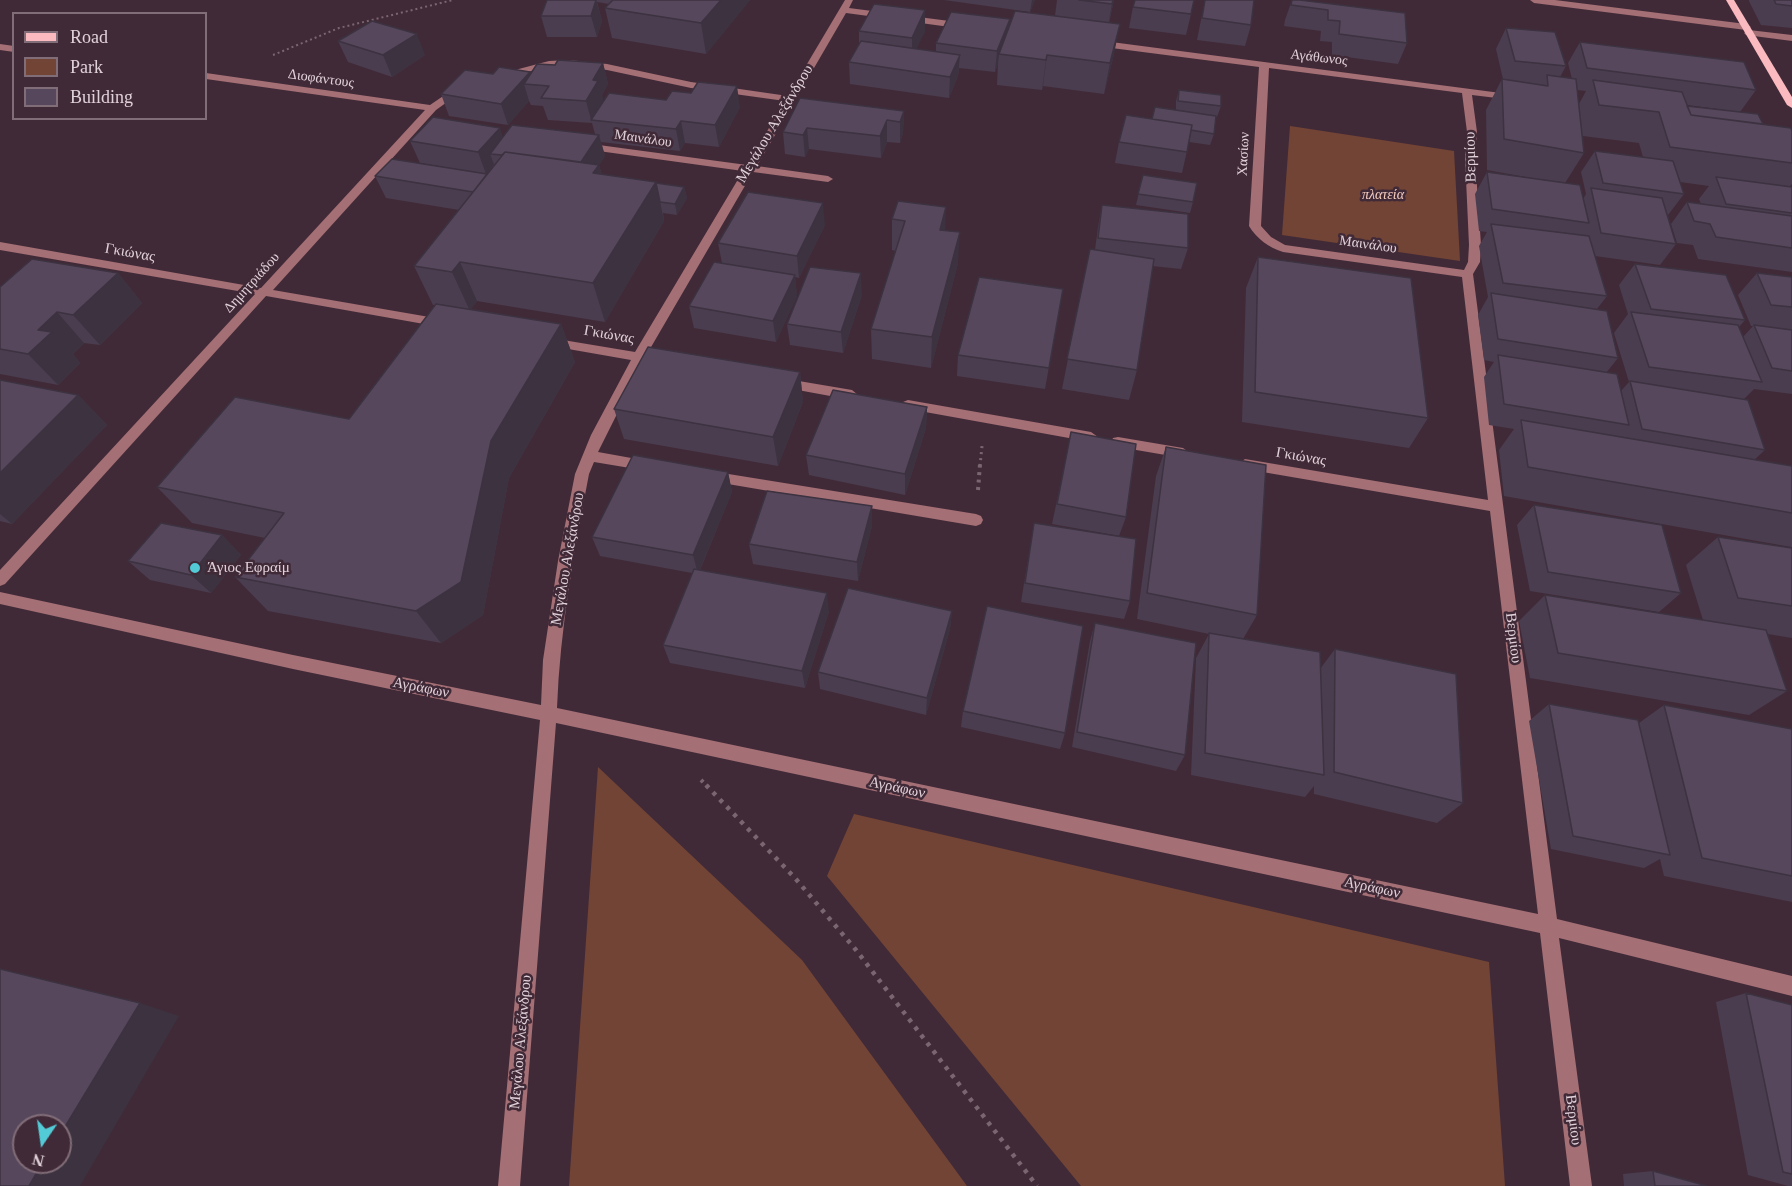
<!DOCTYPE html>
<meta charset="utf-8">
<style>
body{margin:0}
#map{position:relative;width:1792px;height:1186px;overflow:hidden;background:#412a37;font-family:"Times New Roman",serif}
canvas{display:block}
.legend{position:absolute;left:12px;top:12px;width:195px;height:108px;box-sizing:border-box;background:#412a37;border:2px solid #816d78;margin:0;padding:8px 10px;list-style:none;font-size:18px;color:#e0d1d9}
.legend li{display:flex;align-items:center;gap:12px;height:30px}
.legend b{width:30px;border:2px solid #816d78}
.north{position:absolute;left:12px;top:1114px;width:60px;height:60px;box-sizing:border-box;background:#412a37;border:2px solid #816d78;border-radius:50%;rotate:193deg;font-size:16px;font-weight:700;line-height:24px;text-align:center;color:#e0d1d9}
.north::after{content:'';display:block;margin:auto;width:21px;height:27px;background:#52cbd7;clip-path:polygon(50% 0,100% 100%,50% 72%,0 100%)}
</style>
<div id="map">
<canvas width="1792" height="1186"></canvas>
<ul class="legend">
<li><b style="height:8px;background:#fbb9c0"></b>Road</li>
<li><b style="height:16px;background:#724435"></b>Park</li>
<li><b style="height:16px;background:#56475c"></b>Building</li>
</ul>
<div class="north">N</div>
</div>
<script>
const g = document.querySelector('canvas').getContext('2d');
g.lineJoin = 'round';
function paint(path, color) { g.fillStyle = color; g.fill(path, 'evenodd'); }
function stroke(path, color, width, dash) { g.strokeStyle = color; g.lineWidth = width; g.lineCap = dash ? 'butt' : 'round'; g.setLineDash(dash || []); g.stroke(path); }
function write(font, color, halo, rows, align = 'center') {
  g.font = font + ' "Times New Roman",serif'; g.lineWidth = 5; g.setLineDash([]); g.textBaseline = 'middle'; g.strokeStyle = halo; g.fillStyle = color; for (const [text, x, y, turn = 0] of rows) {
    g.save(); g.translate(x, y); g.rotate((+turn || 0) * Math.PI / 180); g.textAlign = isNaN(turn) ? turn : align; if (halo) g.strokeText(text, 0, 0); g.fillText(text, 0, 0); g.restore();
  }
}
paint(new Path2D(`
 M1290,126L1454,151L1460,261L1282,235Z
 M598,767L802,960L967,1186H569Z
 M854,814L1489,962L1505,1186H1081L827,876Z`), '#724435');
stroke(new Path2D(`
 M273,55L339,28L453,0`), '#7a6671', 2, [2, 3]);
stroke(new Path2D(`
 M980,466L982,446`), '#7a6671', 3, [2, 4]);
stroke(new Path2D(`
 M978,490L980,464
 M701,780L708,787`), '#7a6671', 4, [3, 4.5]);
stroke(new Path2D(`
 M706,785L795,878L856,950L1037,1186`), '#7a6671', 4.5, [4, 6]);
paint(new Path2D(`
 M845,0H853L849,8L965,23L970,26L965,29L846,13L757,166L828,176L833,179L828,182L753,172L647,354L664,358L666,361L660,365L643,362L598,452L648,461L655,466L648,471L594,462L589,474C574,552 560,629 557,708L1538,914L1490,511L1245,469L1238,464L1245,459L1488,500L1462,277L1283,252C1268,247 1257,239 1249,226L1259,67L1096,46L1091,43L1096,40L1516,95L1518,97L1513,100L1472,95L1477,132L1475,157L1481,245L1480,262L1473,274L1557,919L1792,976V996L1559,938L1592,1186H1570L1540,933L556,723L520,1186H498L540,720L293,669L0,604V592L293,655L541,705L543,660L558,561L575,474L591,435L631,360L551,346L545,342L551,338L635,352L743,171L584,149L579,146L584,143L747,165L785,101L691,88L607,70L569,66L549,67L501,78L496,75L549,61L569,60L607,64L691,82L788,96ZM1269,68L1462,93L1467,132L1465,157L1469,245L1468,262L1464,270L1285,245L1271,237L1261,226Z
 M1530,0H1555L1746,24L1751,27L1746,30L1534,3Z
 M1749,30L1792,35V41L1746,35L1744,33Z
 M0,44L14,46V52L0,50Z
 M206,73L430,105L455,88H461V92L436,110L273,290L441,319L447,323L441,327L266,296L5,584L0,586V570L255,294L0,250V242L261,288L425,110L206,79Z
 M781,378L852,390L858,395L852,400L776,386L775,383Z
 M908,400L1091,432L1098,437L1091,442L903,408L901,405L903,402Z
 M1118,437L1183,448L1190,453L1183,458L1113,446L1111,442L1113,438Z
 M710,471L976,514L981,516L983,520L981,524L976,526L710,481L703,476Z`), '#a46f75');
paint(new Path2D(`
 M1726,0H1734L1792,97V108L1787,105Z`), '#fbb9c0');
paint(new Path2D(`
 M547,0H750L706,54L612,38L605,8L609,4L597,2L602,21L597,37H547L541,16Z
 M944,0H1035L1030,12Z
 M1057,0H1114L1109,23L1114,54L1104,94L1043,86L1042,90L997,85L998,64L995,72L959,68L958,76L949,98L850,84L849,62L859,44V31H925L916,49L936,52V43L1010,19L1009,29L1055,16Z
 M1205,0H1254L1251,25L1245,46L1197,40Z
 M1292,0L1405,13L1407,43L1398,64L1332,55V42L1320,41L1321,31L1284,26L1285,20Z
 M1749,0H1792V28L1761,25L1749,1Z
 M1133,7L1191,14L1186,35L1129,28Z
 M1506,28L1566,66L1560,77L1572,79L1568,63L1580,42L1756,90L1740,112L1687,105V106L1763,124L1792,131V184L1789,187H1792V272L1698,259L1693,245L1677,243L1671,224L1687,202L1701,204L1699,199L1709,186L1680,182L1684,194L1668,215L1676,244L1660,265L1595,256L1607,296L1597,309L1618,358L1606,373L1621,391L1629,382L1614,333L1628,314L1619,285L1635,264L1745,320L1739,327L1743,337L1753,326H1751L1738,295L1757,273L1792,277V394L1754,389L1744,399L1765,450L1754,460L1792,466V547H1791L1504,496L1499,450L1514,429L1489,425L1484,377L1494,362L1484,360L1478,315L1488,297L1479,246L1487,232L1479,231L1475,194L1487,172L1547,181L1487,170L1486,110L1502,79H1503L1496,49ZM1577,90L1586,91L1579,104ZM1583,136L1639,143L1643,157L1595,151L1581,172L1586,194L1583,199L1565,183L1584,153Z
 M338,41L425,55L392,77L348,62Z
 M603,63L608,84L602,95L603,102L740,107L719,147L685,143L680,151L601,142L605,156L599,165L602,175L684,187L687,198L677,215L663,213L664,221L605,322L477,301L471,309L561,324L575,362L509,478L483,615L441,643L268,611L235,577L265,538L192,523L157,487L349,419L435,305H433L414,266L459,210L386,198L375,176L487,174L494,164L486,174L420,163L410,141L595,134L592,123L548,120L543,106L531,105L529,101L508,125L449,116L441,94L493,74L530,72V74L555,65Z
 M1179,90L1221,106L1217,117H1216L1214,134L1210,145L1189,142L1182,173L1115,163L1119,142L1176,110V101Z
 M904,111L903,133L900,143L887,142L881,158L809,149L805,157L785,154L783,132Z
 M1143,175L1193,202L1190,213L1136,205Z
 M898,201L945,230L958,263L931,368L872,359L871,329L896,251L892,250V219Z
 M1102,205L1188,248L1181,269L1152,266L1137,370L1129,400L1062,389L1090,249L1095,250L1098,227Z
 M825,225L799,278L795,277L797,296L776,342L694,328L689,306L722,263L718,243Z
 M1258,257L1428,418L1409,448L1242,422L1246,288Z
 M118,273L142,303L100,345L84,343L73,354L80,363L58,385L0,374V287Z
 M1063,289L1045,389L957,376L958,355Z
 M862,295L843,353L790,345L787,324Z
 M800,372L803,402L778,466L624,439L614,409Z
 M0,380L78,395L107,425L12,524L0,521Z
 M927,407L926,428L905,495L809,475L806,455Z
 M1071,433L1126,517L1119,536L1052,524Z
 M1166,447L1257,615L1243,639L1320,669L1335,649L1463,803L1437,823L1314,794V786L1305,797L1191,775L1196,658L1209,634L1137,619L1156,476Z
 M728,472L732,492L700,570L829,611L805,688L670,663L663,645L692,573L600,556L592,537Z
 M1534,505L1681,593L1659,612L1530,591L1517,525Z
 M872,506V526L858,581L753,564L749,544Z
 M1034,523L1130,601L1124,619L1021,602Z
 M222,535L241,555L211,593L150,580L128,561Z
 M1718,537L1792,548V638L1768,634L1787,691L1749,715L1530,678L1519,621L1545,595L1703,620L1686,565Z
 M952,611L950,629L926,715L820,689L818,672Z
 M1095,623L1185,755L1176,771L1072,747L1090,641Z
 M1549,704L1639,723L1664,705L1792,729V902L1664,876L1660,859L1644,868L1551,849L1529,721Z
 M963,711L1065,733L1060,749L961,727Z
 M1746,993L1792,1005V1186H1788L1748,1175L1716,1002Z
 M1653,1171L1707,1186H1624L1623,1174Z`), '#4a3d4f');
paint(new Path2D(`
 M596,0L602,21L597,37L591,16Z
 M721,0H750L706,54L701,23Z
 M1032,0H1035L1030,12Z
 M1113,0H1114L1108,25L1112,4Z
 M925,10V31L912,59V38Z
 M1010,19L1008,40L999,54L998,64L995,72L997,51Z
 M1120,24L1114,54L1104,94L1110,63Z
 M417,34L425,55L392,77L383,55Z
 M960,55L958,76L949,98L950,77Z
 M1047,55L1043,86L1042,90L1046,60Z
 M603,63L608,84L602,95L604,102L591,120L592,123L586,101L593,80Z
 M530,72L534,85L524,84L529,101L508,125L501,104Z
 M737,86L740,107L719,147L715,125Z
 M904,111L903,133L900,143V122Z
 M887,120V142L881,158L880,136Z
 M681,121L685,143L680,151L676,129Z
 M500,128L507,149L490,154L494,164L486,174L478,152Z
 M807,128L809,149L805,157L803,135Z
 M599,135L605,156L599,165L610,204L580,164Z
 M656,182L664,221L605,322L593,283Z
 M684,187L687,198L677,215L675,204Z
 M823,203L825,225L799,278L797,256Z
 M946,207L945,238L940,230Z
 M960,232L958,263L931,368L932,337Z
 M460,262L477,301L470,311L452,272Z
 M118,273L142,303L100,345L73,315Z
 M861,273L862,295L843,353L841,332Z
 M795,275L797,296L776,342L773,321Z
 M57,312L84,343L73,354L80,363L58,385L28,354L38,330Z
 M561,324L575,362L509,478L483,615L441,643L416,611L491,441Z
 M800,372L803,402L778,466L773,437Z
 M78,395L107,425L12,524L0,514V473Z
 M927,407L926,428L905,495V474Z
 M728,472L732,492L698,574L693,555Z
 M872,506V526L858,581L857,562Z
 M222,535L241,555L211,593L191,575Z
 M827,593L829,611L805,688L802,671Z
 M952,611L950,629L926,715L927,698Z
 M140,1003L179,1016L80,1186H29L43,1162H60V1135Z`), '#3c3240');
const building = new Path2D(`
 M547,0H596L591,16H541Z
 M613,0H721L701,23L605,8Z
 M1079,0H1113L1112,4Z
 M1135,0H1194L1191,14L1133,7Z
 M1205,0H1254L1251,25L1202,18Z
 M1292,0H1300L1405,13L1407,43L1339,34L1340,21L1328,20V10L1291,5Z
 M1774,0H1792V6L1776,4Z
 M874,4L925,10L912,38L859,31Z
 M1015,11L1120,24L1110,63L1047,55L1046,60L999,54Z
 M951,12L1010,19L997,51L936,43Z
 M372,21L417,34L383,55L338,41Z
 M1506,28L1555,32L1566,66L1515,61Z
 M861,41L960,55L950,77L849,62Z
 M1580,42L1744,62L1756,90L1587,68Z
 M558,60L603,63L593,80L598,81L586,101L541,98L549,86L524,84L537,64L555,65Z
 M499,67L530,72L501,104L441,94L465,70L493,74Z
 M1547,75L1576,79L1584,153L1504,139L1502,79L1548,86Z
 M1593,80L1682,92L1691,115L1791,128L1792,131V163L1670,147L1659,112L1599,105Z
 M698,82L737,86L715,125L681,121L676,129L591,120L609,93L666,100L672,91L691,93Z
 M1179,90L1221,95V106L1178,101Z
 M800,98L904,111L900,122L887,120L880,136L807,128L803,135L783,132Z
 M1687,106L1758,114L1763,124L1691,115Z
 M1155,107L1216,116L1214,134L1191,130L1192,125L1152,119Z
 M1126,115L1192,125L1187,152L1119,142Z
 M433,117L500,128L478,152L410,141Z
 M512,125L599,135L581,162L505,152L502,155L490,154Z
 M1595,151L1673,161L1684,194L1603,183Z
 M505,152L599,165L593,173L656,182L593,283L460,262L452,272L414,266Z
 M392,159L487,174L473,192L375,176Z
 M1487,172L1580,185L1589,223L1492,209Z
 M1143,175L1197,183L1193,202L1138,194Z
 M1716,177L1792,187V213L1726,204Z
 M656,183L684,187L675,204L660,202Z
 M1591,188L1662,198L1676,244L1601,233Z
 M748,192L823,203L797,256L718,243Z
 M898,201L946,207L940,230L960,232L932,337L871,329L905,221L892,219Z
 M1687,202L1792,216V248L1716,237L1710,224L1694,221Z
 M1102,205L1188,214V248L1098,238Z
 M1491,224L1589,236L1607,296L1503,283Z
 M1090,249L1154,259L1137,370L1067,359Z
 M1258,257L1411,278L1428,418L1255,392Z
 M32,259L118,273L73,315L57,312L38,330L52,332L28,354L0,349V287Z
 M714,262L795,275L773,321L689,306Z
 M1635,264L1726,275L1745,320L1651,309Z
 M810,267L861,273L841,332L787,324Z
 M1757,273L1792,277V307L1771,305Z
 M979,277L1063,289L1049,368L958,355Z
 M1491,293L1607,311L1618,358L1498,339Z
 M436,304L561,324L491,441L461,582L416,611L235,577L284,513L157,487L235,397L349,419Z
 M1631,312L1738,325L1762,382L1649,367Z
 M1754,325L1792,330V371L1772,368Z
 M648,347L800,372L773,437L614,409Z
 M1498,355L1617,374L1629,425L1504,404Z
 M0,380L78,395L0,473Z
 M1630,381L1748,400L1765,450L1642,429Z
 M833,390L927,407L905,474L806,455Z
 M1521,420L1792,466V513L1528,467Z
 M1071,432L1136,444L1126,517L1057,504Z
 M1166,447L1266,465L1257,615L1147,593Z
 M633,455L728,472L693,555L592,537Z
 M767,491L872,506L857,562L749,544Z
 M1534,505L1662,525L1681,593L1548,572Z
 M161,523L222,535L191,575L128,561Z
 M1034,523L1136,539L1130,601L1025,583Z
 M1718,537L1792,548V606L1738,598Z
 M694,569L827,593L802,671L663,645Z
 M848,588L952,611L927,698L818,672Z
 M1545,595L1766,630L1787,691L1558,653Z
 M987,606L1083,626L1065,733L963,711Z
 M1095,623L1196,643L1185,755L1077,732Z
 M1209,633L1320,652L1324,775L1205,753Z
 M1335,649L1456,674L1463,803L1334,772Z
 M1549,704L1638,720L1670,855L1573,836Z
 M1664,705L1792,729V876L1702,858Z
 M0,969L140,1003L60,1135V1126H24V1162H43L29,1186H0Z
 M1746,993L1792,1005V1174L1783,1172Z
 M1653,1171L1707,1186H1655Z`);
paint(building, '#56475c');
stroke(building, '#3c3240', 1.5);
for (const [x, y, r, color] of [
 [195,568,6,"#52cbd7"]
]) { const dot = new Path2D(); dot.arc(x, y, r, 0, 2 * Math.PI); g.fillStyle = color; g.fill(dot); stroke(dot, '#412a37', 2); }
write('14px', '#e0d1d9', '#412a37', [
 ["Αγάθωνος",1319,58,7],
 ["Διοφάντους",321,79,8],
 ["Μαινάλου",643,139,8],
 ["Χασίων",1244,154,-87],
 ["Μαινάλου",1368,245,8],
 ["Δημητριάδου",252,283,-48]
]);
write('italic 14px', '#f6cec0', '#412a37', [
 ["πλατεία",1383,195]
]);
write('15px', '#e0d1d9', '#412a37', [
 ["Μεγάλου Αλεξάνδρου",775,124,-59],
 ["Βερμίου",1471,157,-91],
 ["Γκιώνας",130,253,10],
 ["Γκιώνας",609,335,10],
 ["Γκιώνας",1301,457,10],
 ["Μεγάλου Αλεξάνδρου",568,559,-80],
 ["Βερμίου",1513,638,83],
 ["Αγράφων",421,688,11],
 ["Αγράφων",897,788,12],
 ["Αγράφων",1372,888,12],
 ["Μεγάλου Αλεξάνδρου",521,1042,-85],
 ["Βερμίου",1573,1120,83]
]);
write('15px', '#e0d1d9', '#412a37', [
 ["Άγιος Εφραίμ",207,568]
], 'left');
</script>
